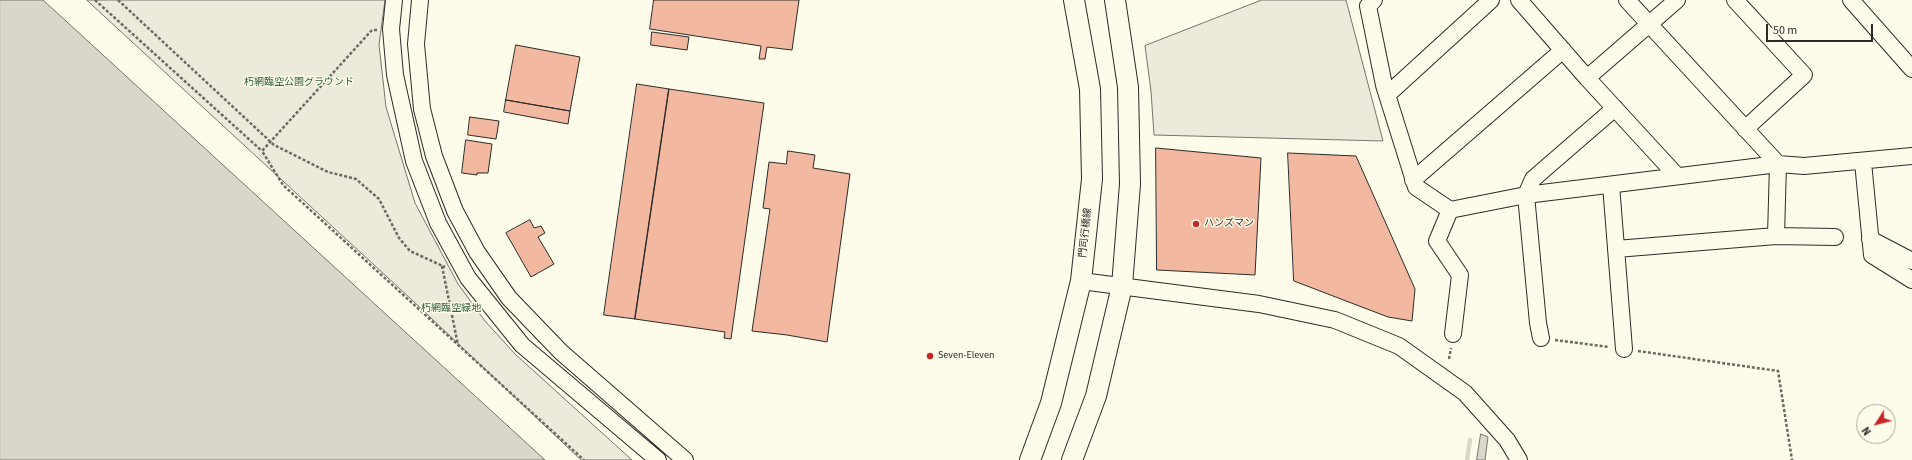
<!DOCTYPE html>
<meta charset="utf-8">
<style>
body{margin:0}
#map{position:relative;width:1912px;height:460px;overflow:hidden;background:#fdfbea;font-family:"Source Sans 3",sans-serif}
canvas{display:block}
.north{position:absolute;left:1856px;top:404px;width:40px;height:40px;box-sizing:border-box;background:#fdfbea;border:1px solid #a9a89e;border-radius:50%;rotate:234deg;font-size:11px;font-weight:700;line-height:16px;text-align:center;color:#2b2b2b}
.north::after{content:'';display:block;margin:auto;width:14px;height:18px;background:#c62828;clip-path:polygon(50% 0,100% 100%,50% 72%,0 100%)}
.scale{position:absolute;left:1766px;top:24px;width:107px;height:18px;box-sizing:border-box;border:2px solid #2b2b2b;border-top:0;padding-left:5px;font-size:12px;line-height:14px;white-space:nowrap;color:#2b2b2b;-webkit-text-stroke:3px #fdfbea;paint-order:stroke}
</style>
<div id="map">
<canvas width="1912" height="460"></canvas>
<div class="north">N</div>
<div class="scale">50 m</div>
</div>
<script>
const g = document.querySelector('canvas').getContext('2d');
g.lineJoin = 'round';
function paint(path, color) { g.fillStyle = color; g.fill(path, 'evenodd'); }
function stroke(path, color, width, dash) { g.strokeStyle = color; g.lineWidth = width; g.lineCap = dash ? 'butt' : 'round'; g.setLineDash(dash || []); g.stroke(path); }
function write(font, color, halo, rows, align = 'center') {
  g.font = font + ' "Source Sans 3","Noto Sans JP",sans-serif'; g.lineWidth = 3; g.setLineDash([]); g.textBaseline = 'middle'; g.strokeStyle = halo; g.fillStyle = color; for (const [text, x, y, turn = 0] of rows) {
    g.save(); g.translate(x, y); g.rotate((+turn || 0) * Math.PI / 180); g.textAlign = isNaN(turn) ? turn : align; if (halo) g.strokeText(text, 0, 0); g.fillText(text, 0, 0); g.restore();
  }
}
const green = new Path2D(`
 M87,0H385L379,45L386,107L415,203L458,284L485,321L515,354L632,460H581L412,300Z`);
paint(green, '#ecebdb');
stroke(green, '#74746e', 1);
const parking = new Path2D(`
 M1262,0H1346L1383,141L1154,135L1151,91L1145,46Z`);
paint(parking, '#eceadb');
stroke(parking, '#74746e', 1);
const water = new Path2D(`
 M0,0H43L545,460H0Z
 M1481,434L1488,437L1485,460H1477Z`);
paint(water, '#d8d7c9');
stroke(water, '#74746e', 1);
stroke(new Path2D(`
 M1467,460L1470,440`), '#d8d7c9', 4.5);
const building = new Path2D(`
 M654,0H799L792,50L767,47L765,59H759L761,46L650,29Z
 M652,32L689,37L687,50L651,45Z
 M516,45L580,57L570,111L506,100Z
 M637,84L669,89L635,319L604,315Z
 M669,89L764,103L731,339L724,338L725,332L635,319Z
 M506,100L570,111L568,124L504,112Z
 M470,117L499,121L496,139L468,135Z
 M466,140L492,144L488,173H477V175L462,173Z
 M1156,148L1261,158L1255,275L1157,270Z
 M788,151L815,155L813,168L850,174L827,342L787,335L752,331L770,209L763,208L769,162L786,164Z
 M1288,153L1356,156L1415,289L1412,321L1388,317L1294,281Z
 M530,220L534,228L541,226L545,233L538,237L554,264L531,277L506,233Z`);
paint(building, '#f2b8a0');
stroke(building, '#2b2b2b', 1);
const minor = new Path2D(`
 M394,0L391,29L395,75L414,161L438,223L468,278L522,345L658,460
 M420,0L416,44L422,109L434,156L455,211L477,252L509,298L561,352L685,460
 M1374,0L1368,6L1384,85L1416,187L1450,210L1526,195L1778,164L1804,166L1912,156
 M1519,0L1587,78L1677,176
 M1735,0L1804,75L1745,129
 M1851,0L1912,69
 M1587,78L1677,0
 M1387,95L1491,0
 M1863,162L1872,255L1912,280
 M1413,180L1563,50
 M1611,185L1624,349
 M1450,210L1437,241L1460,275L1453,334
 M1776,236L1835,237
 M1870,239L1912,261
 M1616,249L1776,236L1778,164L1627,0
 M1081,281L1259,304L1335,320L1399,346L1465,393L1507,440L1519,460
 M1541,338L1538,323L1526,195L1533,179L1615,108`);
const major = new Path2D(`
 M1030,460L1051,403L1081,281L1092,179L1090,89L1074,0
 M1072,460L1096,396L1122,286L1130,184L1128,87L1115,0`);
stroke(minor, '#2b2b2b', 18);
stroke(major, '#2b2b2b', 22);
stroke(new Path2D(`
 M95,0L262,151
 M118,0L274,145L328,172L356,179L379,199L399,238L410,251L445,267
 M377,30H372L262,151L283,185L584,460
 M442,266L458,345
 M1555,340L1609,347
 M1638,351L1778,371L1792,460
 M1449,359L1451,348`), '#6a6964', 2.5, [3, 2]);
stroke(minor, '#fdfbea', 16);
stroke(major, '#fdfbea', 20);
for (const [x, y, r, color] of [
 [1196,224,4,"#c62828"],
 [930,356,4,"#c62828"]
]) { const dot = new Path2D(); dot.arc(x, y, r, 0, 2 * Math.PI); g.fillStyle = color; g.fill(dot); stroke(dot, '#fdfbea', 1.5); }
write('10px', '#34623c', '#fdfbea', [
 ["朽網臨空公園グラウンド",299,83],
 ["朽網臨空緑地",451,309]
]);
write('10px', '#2b2b2b', '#fdfbea', [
 ["ハンズマン",1204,224],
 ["Seven-Eleven",938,356]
], 'left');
write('10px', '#2b2b2b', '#fdfbea', [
 ["門司行橋線",1086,233,-84]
]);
</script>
